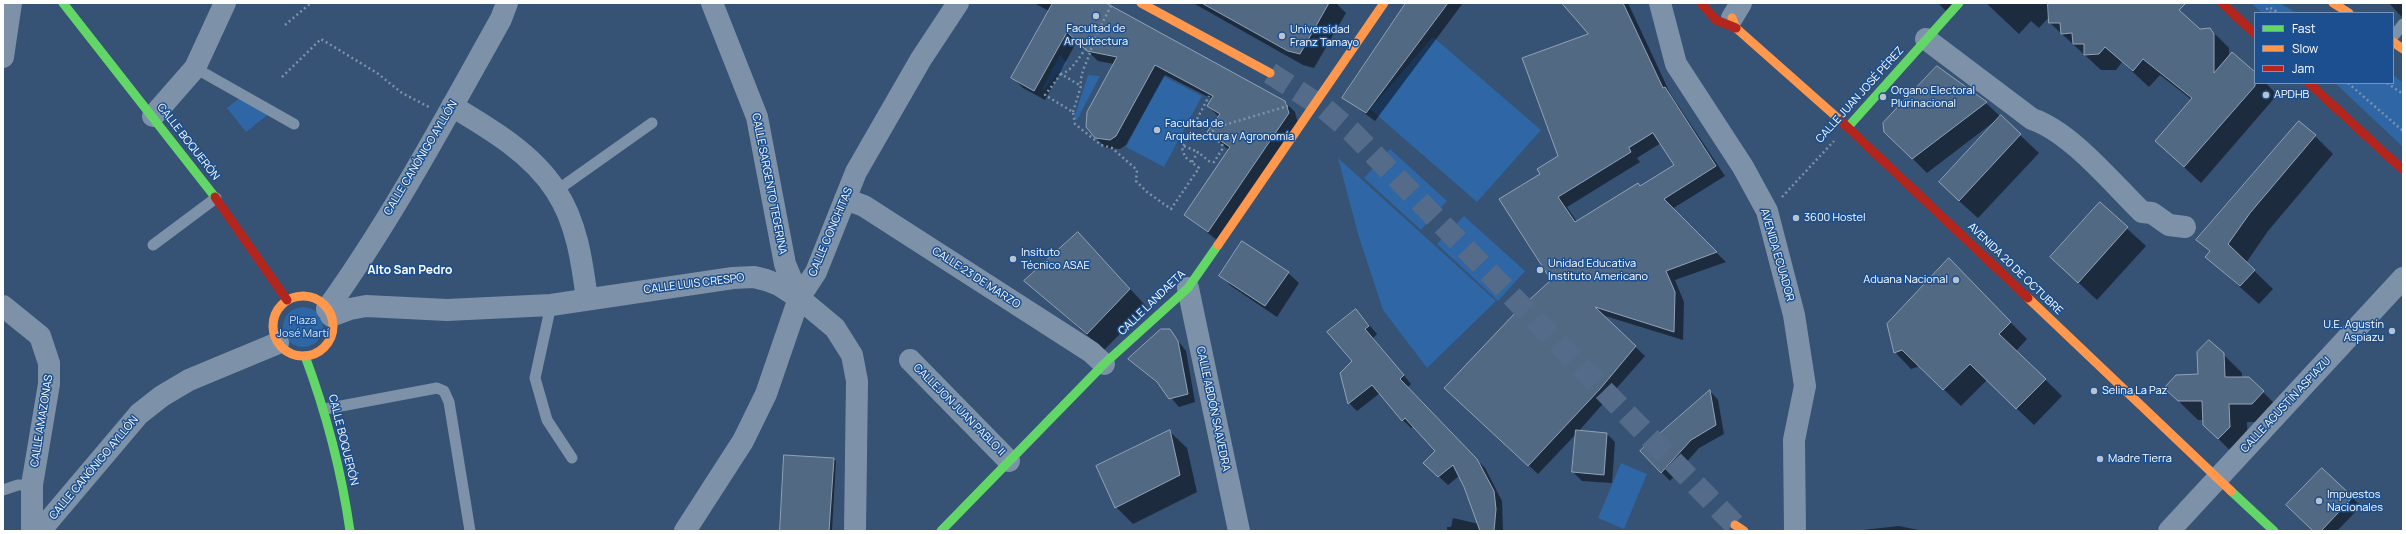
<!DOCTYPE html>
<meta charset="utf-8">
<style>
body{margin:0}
#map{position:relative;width:2406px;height:534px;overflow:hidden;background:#365274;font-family:Manrope,sans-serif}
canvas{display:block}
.frame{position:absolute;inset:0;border:4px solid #fff;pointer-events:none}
.legend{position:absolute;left:2254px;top:12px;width:140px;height:72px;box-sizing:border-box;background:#1b4f8f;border:1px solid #7695bc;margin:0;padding:5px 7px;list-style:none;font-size:12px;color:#fff}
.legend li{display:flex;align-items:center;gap:8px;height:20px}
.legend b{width:20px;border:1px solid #7695bc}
</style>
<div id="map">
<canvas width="2406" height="534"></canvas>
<div class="frame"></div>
<ul class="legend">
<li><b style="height:5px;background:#63d668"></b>Fast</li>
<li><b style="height:5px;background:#ff974d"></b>Slow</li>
<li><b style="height:5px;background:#b3261e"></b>Jam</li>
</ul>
</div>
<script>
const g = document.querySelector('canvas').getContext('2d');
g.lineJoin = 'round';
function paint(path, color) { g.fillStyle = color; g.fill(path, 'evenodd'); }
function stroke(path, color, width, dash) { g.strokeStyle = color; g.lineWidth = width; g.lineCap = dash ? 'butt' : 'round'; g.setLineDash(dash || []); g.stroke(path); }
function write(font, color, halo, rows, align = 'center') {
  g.font = font + ' Manrope,sans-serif'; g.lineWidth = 3; g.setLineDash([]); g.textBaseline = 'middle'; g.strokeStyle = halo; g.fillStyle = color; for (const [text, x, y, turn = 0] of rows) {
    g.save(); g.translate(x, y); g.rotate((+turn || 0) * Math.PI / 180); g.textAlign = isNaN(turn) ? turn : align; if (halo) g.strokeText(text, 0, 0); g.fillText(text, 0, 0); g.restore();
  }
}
paint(new Path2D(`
 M2251,3H2280L2296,13H2262Z
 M1433,37L1541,130L1477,202L1370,109Z
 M1060,55L1067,63L1044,90L1042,89Z
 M1088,75L1100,76L1077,120L1074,118Z
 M2393,75L2403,83V147L2335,83H2393Z
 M1163,76L1202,96L1164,167L1126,147Z
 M241,97L270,113L246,132L227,108Z
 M1390,149L1447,201L1421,230L1364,178Z
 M1338,158L1496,301L1427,368L1383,310L1358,234Z
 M1464,216L1525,271L1498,301L1437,244Z
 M283 327a20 20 0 1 1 40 0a20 20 0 1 1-40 0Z
 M1621,463L1647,474L1624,529L1598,518Z`), '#2f66a5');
paint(new Path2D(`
 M1034,3H1104L1285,102L1295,112L1298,123L1218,241L1185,215L1229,150L1208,132L1219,117L1208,106L1212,99L1165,75L1126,145L1120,149L1106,148L1096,138L1114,64L1098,61L1077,41L1045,100L1023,88L1013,78L1049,11Z
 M1193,3H1336L1346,13L1314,68L1303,65Z
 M1407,3H1463L1375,121L1343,97Z
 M1563,3H1628L1670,93L1725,176L1672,209L1726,262L1675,280L1684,302L1683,340L1602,315L1645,356L1578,432L1607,434L1615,442L1612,483L1582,481L1573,472L1577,433L1538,474L1455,397L1552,280L1541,174L1559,156L1590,35ZM1661,143L1675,165L1641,187L1577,222L1567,207L1640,162L1637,158Z
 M1938,3H1956L1948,13Z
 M1986,3H2169L2199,30L2210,29L2229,48V58L2255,73V83H2266L2277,95L2201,183L2156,141L2192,100L2160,75L2149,87L2122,62L2116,70H2101L2050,23V16L2039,28L2031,21L2019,34Z
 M2389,3H2403V18L2398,13Z
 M1937,67L1986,103L2039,153L1978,218L1959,201L1995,121L1927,173L1900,146Z
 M2315,136L2333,154L2268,231L2246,263L2273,289L2259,304L2206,257L2210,252L2197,240Z
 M2100,204L2146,246L2097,300L2051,257Z
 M1078,233L1147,307L1104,350L1025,281Z
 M1949,260L2027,339L2016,351L2062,396L2034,425L1987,380L1961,406L1920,366L1911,369L1895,352Z
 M1288,273L1299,283L1277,317L1231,286L1220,275Z
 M1356,310L1377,334L1373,338L1411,384L1407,388L1485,468L1502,501L1503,531H1447V527H1451L1453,518L1479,524L1459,476L1448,485L1424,463L1436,451L1414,426L1411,428L1403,420L1380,393L1357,411L1349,403L1354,362Z
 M1170,330L1186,351L1195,402L1179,407L1161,386L1138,367Z
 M2223,354L2242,373V378L2263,392L2281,410L2270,422H2247L2248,446L2237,457L2204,425V420H2198L2165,388L2199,375Z
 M1710,391L1718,400L1724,434L1699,448L1670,481L1641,451Z
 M1170,432L1187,448L1197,492L1133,524L1116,507Z
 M833,459L836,461L832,531H781Z
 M2322,469L2361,506L2337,531H2314Z
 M1899,526L1923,531H1861L1863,530Z`), '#0007');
const building = new Path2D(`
 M1053,3H1106L1285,101L1289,113L1208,232L1184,215L1230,147L1207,132L1220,114L1207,106L1213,96L1155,65L1116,136L1110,140L1095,138L1086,127L1087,112L1117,57L1087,51L1067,32L1034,91L1011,78Z
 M1202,3H1329L1300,54L1288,51Z
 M1406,3H1448L1366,113L1342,98Z
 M1562,3H1623L1663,88L1665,87L1716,166L1664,199L1717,252L1666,271L1675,292L1674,332L1595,307L1636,346L1600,389L1528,466L1444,388L1516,312L1551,280L1499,199L1540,174L1537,169L1558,156L1522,58L1588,34ZM1653,133L1674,165L1640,186L1638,183L1575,222L1558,197L1631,152L1629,148Z
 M2048,3H2186L2179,10L2200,29L2210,28L2214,34V73L2232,52L2255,72V86L2184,167L2155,141L2192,98L2143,59L2133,71L2105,47L2099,54L2084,55V44H2073L2072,33L2061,34L2060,23H2049Z
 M1937,66L1987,102L1912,159L1884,132L1883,123Z
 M2001,115L2021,134L1959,201L1939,182Z
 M2299,121L2316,135L2250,213L2228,244L2255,270L2240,286L2205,257L2210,251L2196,240Z
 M2100,202L2128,227L2078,283L2050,257Z
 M1078,232L1130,289L1087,334L1024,281Z
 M1242,241L1289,272L1265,306L1219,276Z
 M1949,258L2011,322L1999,334L2046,379L2016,409L1970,364L1943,390L1902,350L1894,353L1887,324Z
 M1356,309L1369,326L1365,329L1404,375L1400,379L1477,459L1494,491L1496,509L1494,531H1480L1464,487L1453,465L1438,477L1423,463L1435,451L1405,418L1402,421L1372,385L1348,404L1340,373L1352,361L1327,332Z
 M1161,329H1170L1178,341L1188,394L1169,399L1157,382L1128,359Z
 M2209,340L2224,353L2225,377H2249L2264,391L2252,404H2229L2230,427L2218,439L2203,425L2202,401H2178L2164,388L2176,375L2198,374L2197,352Z
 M1710,390L1716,425L1691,440L1661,473L1640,451Z
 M1170,430L1180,475L1115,508L1096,466Z
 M1576,430L1607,433L1604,475L1572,472Z
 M784,455L834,458L829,531H780Z
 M2322,468L2353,497L2321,531H2313L2286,505Z`);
paint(building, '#526984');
stroke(building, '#92a2b6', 1);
stroke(new Path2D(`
 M1270,73L1324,108L1352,132L1735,525`), '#546c89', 22, [22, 11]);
stroke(new Path2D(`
 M2271,13L2267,9L2269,7L2279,13
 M285,25L311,3
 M1092,43L1111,6
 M1061,74L1045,95L1073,112L1075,124L1101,145L1112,148L1137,170L1136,181L1147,192L1171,209L1199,168L1185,157L1182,148L1209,96
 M282,77L321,39L377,73L402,93L429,107
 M2348,83L2403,131
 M2387,83L2403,94
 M1073,112L1081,86L1061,74C1075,70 1080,52 1092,43C1091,58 1079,71 1081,86
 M1184,146L1198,152
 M1192,162L1198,152L1210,162H1214L1223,148L1222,144L1211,136L1214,128L1288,106
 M1782,197L1834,141`), '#7d92a8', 2.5, [2, 3]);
stroke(new Path2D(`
 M2393,37L2403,24
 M195,68L294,124
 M556,191L652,123
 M153,245L216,198
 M551,305L535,378L547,420L572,458
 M325,409L437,388L444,391L449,402L470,531
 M3,490L18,485H32`), '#7d92a8', 11);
stroke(new Path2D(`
 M712,3L757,117L785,264L799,298
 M1660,3L1676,64L1743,167L1767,211L1794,315L1805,386L1794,440L1795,531
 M1732,18L1741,3
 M1926,39L2032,119C2071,132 2113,184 2142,212L2152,213L2169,225L2185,227
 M3,57L11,3
 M452,106C489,128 533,154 556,191C577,223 582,262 587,299
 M153,116L195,68L225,3
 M845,199L864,206L1091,352L1104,364
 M1188,288L1239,531
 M3,306L40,336L49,363V384L32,485V531
 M327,309C393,217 446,117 501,19L507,3
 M331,316L350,309L366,306L447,310L551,305L733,278L754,277L766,280L779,285L799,298L835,328L852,355L857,381L855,531
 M910,360L1009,461
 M40,531L139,414L162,396L189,380L278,343
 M685,531L743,441L766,394L799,298L816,272L856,172L921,59L958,3
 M2169,531L2403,278`), '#7d92a8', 22);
stroke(new Path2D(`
 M63,3L215,197
 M1848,127L1959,3
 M305,356C327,415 341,468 350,531
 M2231,491L2274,531
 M941,531L1104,364L1188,288L1218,245`), '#63d668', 9);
stroke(new Path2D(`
 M1141,3L1270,73
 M2333,3L2349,13
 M1732,18L1736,28L1841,121
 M2393,42L2403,49
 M1218,245L1384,3
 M273 326a30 30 0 1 1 60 0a30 30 0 1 1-60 0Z
 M2028,298L2231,491
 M1735,525L1744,531`), '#ff974d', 9);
stroke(new Path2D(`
 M1701,3L1716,20L1736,28
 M2222,3L2255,34
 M2309,83L2403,170
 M1841,121L2028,298
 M215,197L287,300`), '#b3261e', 9);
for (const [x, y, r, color] of [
 [1096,16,4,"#b9c2ce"],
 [1282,36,4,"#b9c2ce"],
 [2266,95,4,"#b9c2ce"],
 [1883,97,4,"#b9c2ce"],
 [1157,130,4,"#b9c2ce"],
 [1796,218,4,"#b9c2ce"],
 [1013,259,4,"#b9c2ce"],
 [1540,270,4,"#b9c2ce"],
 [1956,280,4,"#b9c2ce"],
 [2392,331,4,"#b9c2ce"],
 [2094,391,4,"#b9c2ce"],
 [2100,459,4,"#b9c2ce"],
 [2319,501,4,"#b9c2ce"]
]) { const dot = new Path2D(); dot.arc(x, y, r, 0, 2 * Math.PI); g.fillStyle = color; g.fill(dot); stroke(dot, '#1b4f8f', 1.5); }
write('11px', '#fff', '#1b4f8f', [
 ["Facultad de",1096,29,"center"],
 ["Arquitectura",1096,42,"center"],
 ["Universidad",1290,30],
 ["Franz Tamayo",1290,43],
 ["Organo Electoral",1891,91],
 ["Plurinacional",1891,104],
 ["APDHB",2274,95],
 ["Facultad de",1165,124],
 ["Arquitectura y Agronomía",1165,137],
 ["3600 Hostel",1804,218],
 ["Insituto",1021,253],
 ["Técnico ASAE",1021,266],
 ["Unidad Educativa",1548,264],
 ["Instituto Americano",1548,277],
 ["Aduana Nacional",1948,280,"right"],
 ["U.E. Agustín",2384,325,"right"],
 ["Aspiazu",2384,338,"right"],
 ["Selina La Paz",2102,391],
 ["Madre Tierra",2108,459],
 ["Impuestos",2327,495],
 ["Nacionales",2327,508]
], 'left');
write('11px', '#fff', '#1b4f8f', [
 ["CALLE JUAN JOSÉ PÉREZ",1860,95,-48],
 ["CALLE BOQUERÓN",188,142,52],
 ["CALLE CANÓNIGO AYLLÓN",421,158,-59],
 ["CALLE SARGENTO TEGERINA",769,184,79],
 ["CALLE CONCHITAS",831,232,-67],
 ["AVENIDA ECUADOR",1777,255,74],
 ["AVENIDA 20 DE OCTUBRE",2015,269,44],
 ["CALLE 23 DE MARZO",976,278,33],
 ["CALLE LUIS CRESPO",694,284,-7],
 ["CALLE LANDAETA",1152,303,-44],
 ["CALLE AGUSTÍN ASPIAZU",2286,405,-47],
 ["CALLE ABDÓN SAAVEDRA",1213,409,78],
 ["CALLEJON JUAN PABLO II",959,410,45],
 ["CALLE AMAZONAS",42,421,-81],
 ["CALLE BOQUERÓN",343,440,76],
 ["CALLE CANÓNIGO AYLLÓN",94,468,-50]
]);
write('11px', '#cfe3fa', '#1b4f8f', [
 ["Plaza",303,321],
 ["José Martí",303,334]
]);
write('bold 12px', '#fff', '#1b4f8f', [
 ["Alto San Pedro",410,271]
]);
</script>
